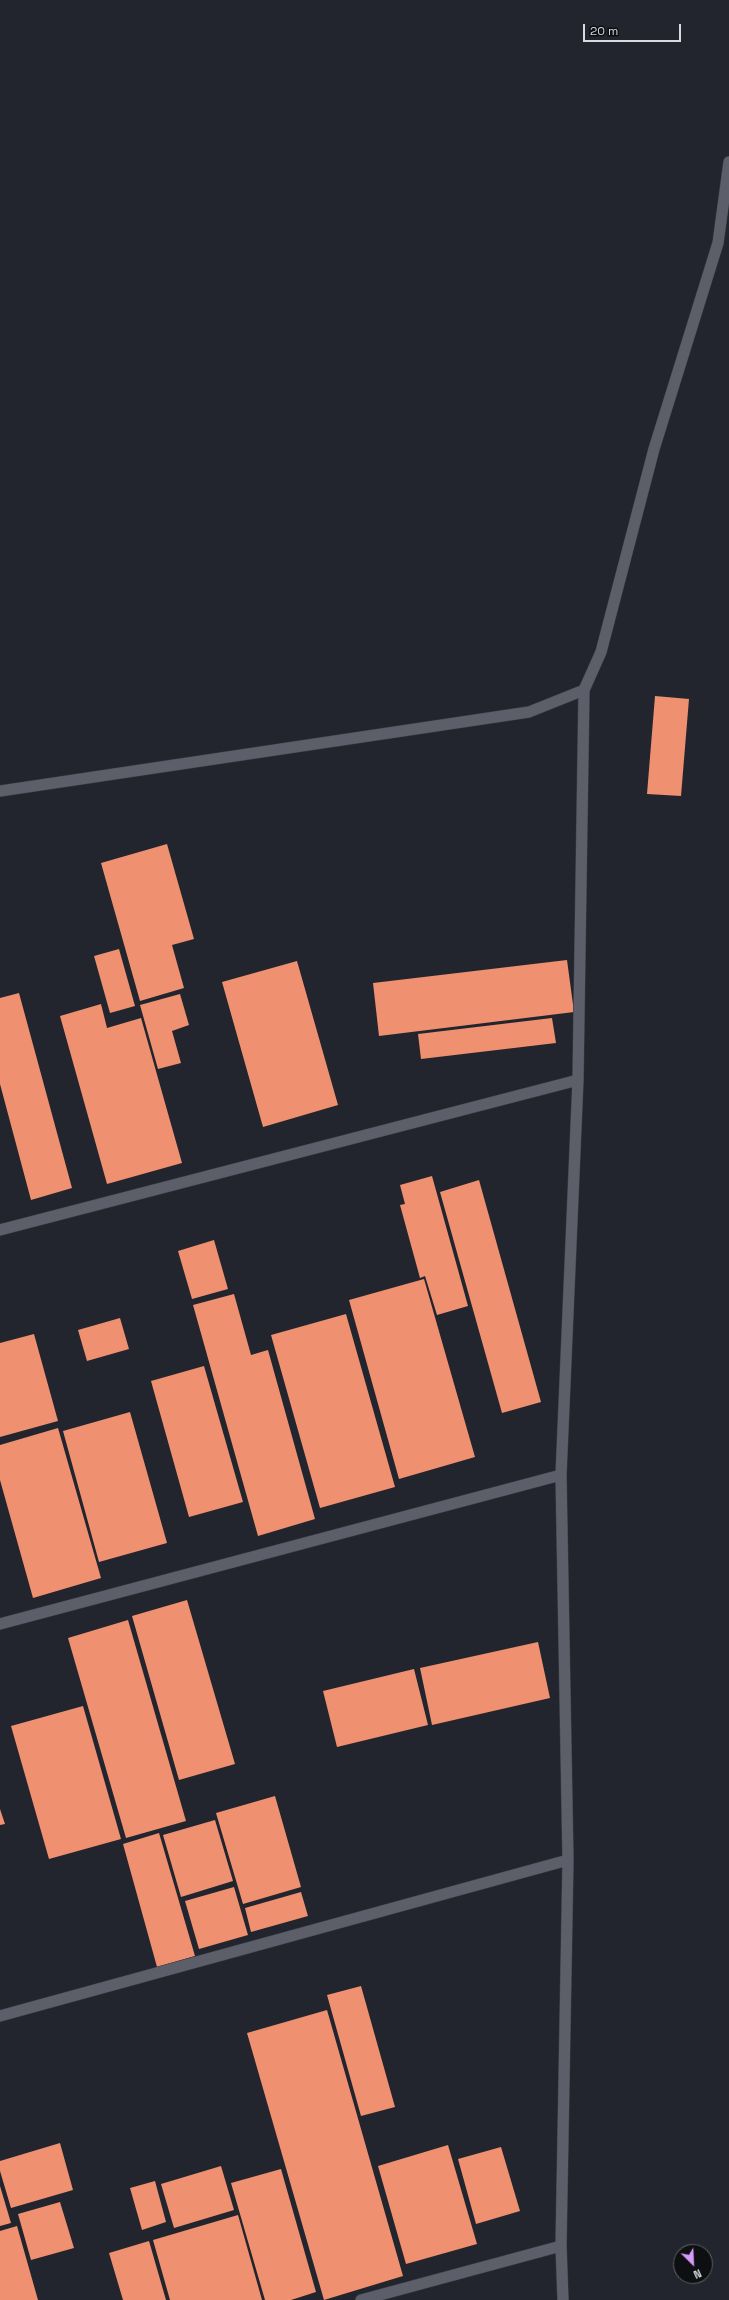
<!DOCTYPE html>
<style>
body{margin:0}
#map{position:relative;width:729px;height:2300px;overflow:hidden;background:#23252e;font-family:"Space Grotesk",sans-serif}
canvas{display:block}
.north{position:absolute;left:673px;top:2244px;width:40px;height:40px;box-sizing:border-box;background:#0d0f12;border:1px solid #5e6064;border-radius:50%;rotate:156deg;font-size:11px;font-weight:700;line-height:16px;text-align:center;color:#d8dae0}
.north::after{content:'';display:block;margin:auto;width:14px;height:18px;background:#d69bfa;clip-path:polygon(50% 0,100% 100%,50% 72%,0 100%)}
.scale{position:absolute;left:583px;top:24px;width:98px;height:18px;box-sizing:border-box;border:2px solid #d8dae0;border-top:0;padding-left:5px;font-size:12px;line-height:14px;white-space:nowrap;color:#d8dae0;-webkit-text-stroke:3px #0d0f12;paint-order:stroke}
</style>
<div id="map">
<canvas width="729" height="2300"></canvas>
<div class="north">N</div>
<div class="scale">20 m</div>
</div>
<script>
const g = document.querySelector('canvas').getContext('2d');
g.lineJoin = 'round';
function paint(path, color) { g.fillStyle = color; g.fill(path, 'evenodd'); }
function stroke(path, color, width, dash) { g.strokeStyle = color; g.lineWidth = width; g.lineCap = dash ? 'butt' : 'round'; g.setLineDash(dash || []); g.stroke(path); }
paint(new Path2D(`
 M655,696L689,699L681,796L647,794Z
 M167,844L194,939L172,945L184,988L140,1001L101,863Z
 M119,949L135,1006L110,1013L94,956Z
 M567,960L574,1012L379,1036L373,983Z
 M297,961L338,1105L263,1127L222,982Z
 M19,993L72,1188L31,1200L0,1084V998Z
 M180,994L189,1025L172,1031L181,1063L158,1069L140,1005Z
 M101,1004L107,1028L141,1018L182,1163L107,1184L60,1016Z
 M552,1018L556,1043L421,1059L418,1034Z
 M432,1176L468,1306L437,1315L425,1276L420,1278L400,1205L405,1204L400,1185Z
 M479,1180L541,1402L502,1413L440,1192Z
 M214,1240L228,1289L192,1299L178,1251Z
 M424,1279L475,1457L399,1479L349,1300Z
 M234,1294L251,1355L268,1350L315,1519L258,1536L193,1305Z
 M346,1314L395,1487L320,1508L271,1335Z
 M120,1318L129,1349L87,1361L78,1330Z
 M34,1334L58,1421L0,1437V1343Z
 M204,1366L243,1502L189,1517L151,1381Z
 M130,1412L167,1543L99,1562L63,1431Z
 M58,1428L101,1578L33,1598L0,1480V1445Z
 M187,1600L235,1764L179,1780L132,1616Z
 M128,1620L186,1821L126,1838L68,1638Z
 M538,1642L550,1698L432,1725L420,1668Z
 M414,1669L428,1725L337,1747L323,1691Z
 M83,1706L121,1839L49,1859L11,1726Z
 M275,1796L301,1887L243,1904L216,1813Z
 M0,1809L5,1824L0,1825Z
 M215,1820L233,1881L181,1897L163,1835Z
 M159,1833L195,1956L157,1967L123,1844Z
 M234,1887L248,1935L199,1949L185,1901Z
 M301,1892L308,1916L251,1932L245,1908Z
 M361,1986L395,2107L361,2116L327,1995Z
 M327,2010L403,2276L324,2300L247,2033Z
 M60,2143L73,2190L11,2208L0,2171V2161Z
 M448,2145L477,2244L406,2264L378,2166Z
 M501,2147L520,2211L476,2224L458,2159Z
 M221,2166L234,2210L174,2228L161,2184Z
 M281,2169L316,2292L291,2300H265L231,2183Z
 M155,2181L166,2222L142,2230L130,2188Z
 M0,2186L11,2223L0,2226Z
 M60,2202L74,2248L31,2260L18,2214Z
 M238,2215L262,2300H170L153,2240Z
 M17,2226L38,2300H0V2231Z
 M149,2241L166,2300H123L109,2253Z`), '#ef9070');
const minor = new Path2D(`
 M0,1230L578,1080
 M0,1624L561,1475
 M0,2016L568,1860
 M361,2300L561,2246
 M563,2300L561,2246L568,1860L561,1475L578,1080L584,690`);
const tertiary = new Path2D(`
 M0,791L529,712L584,690L601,652L654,449L718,243L729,162`);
stroke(minor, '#3d3f46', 12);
stroke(tertiary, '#3d3f46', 12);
stroke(minor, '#5c5f69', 11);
stroke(tertiary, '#5c5f69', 11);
</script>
